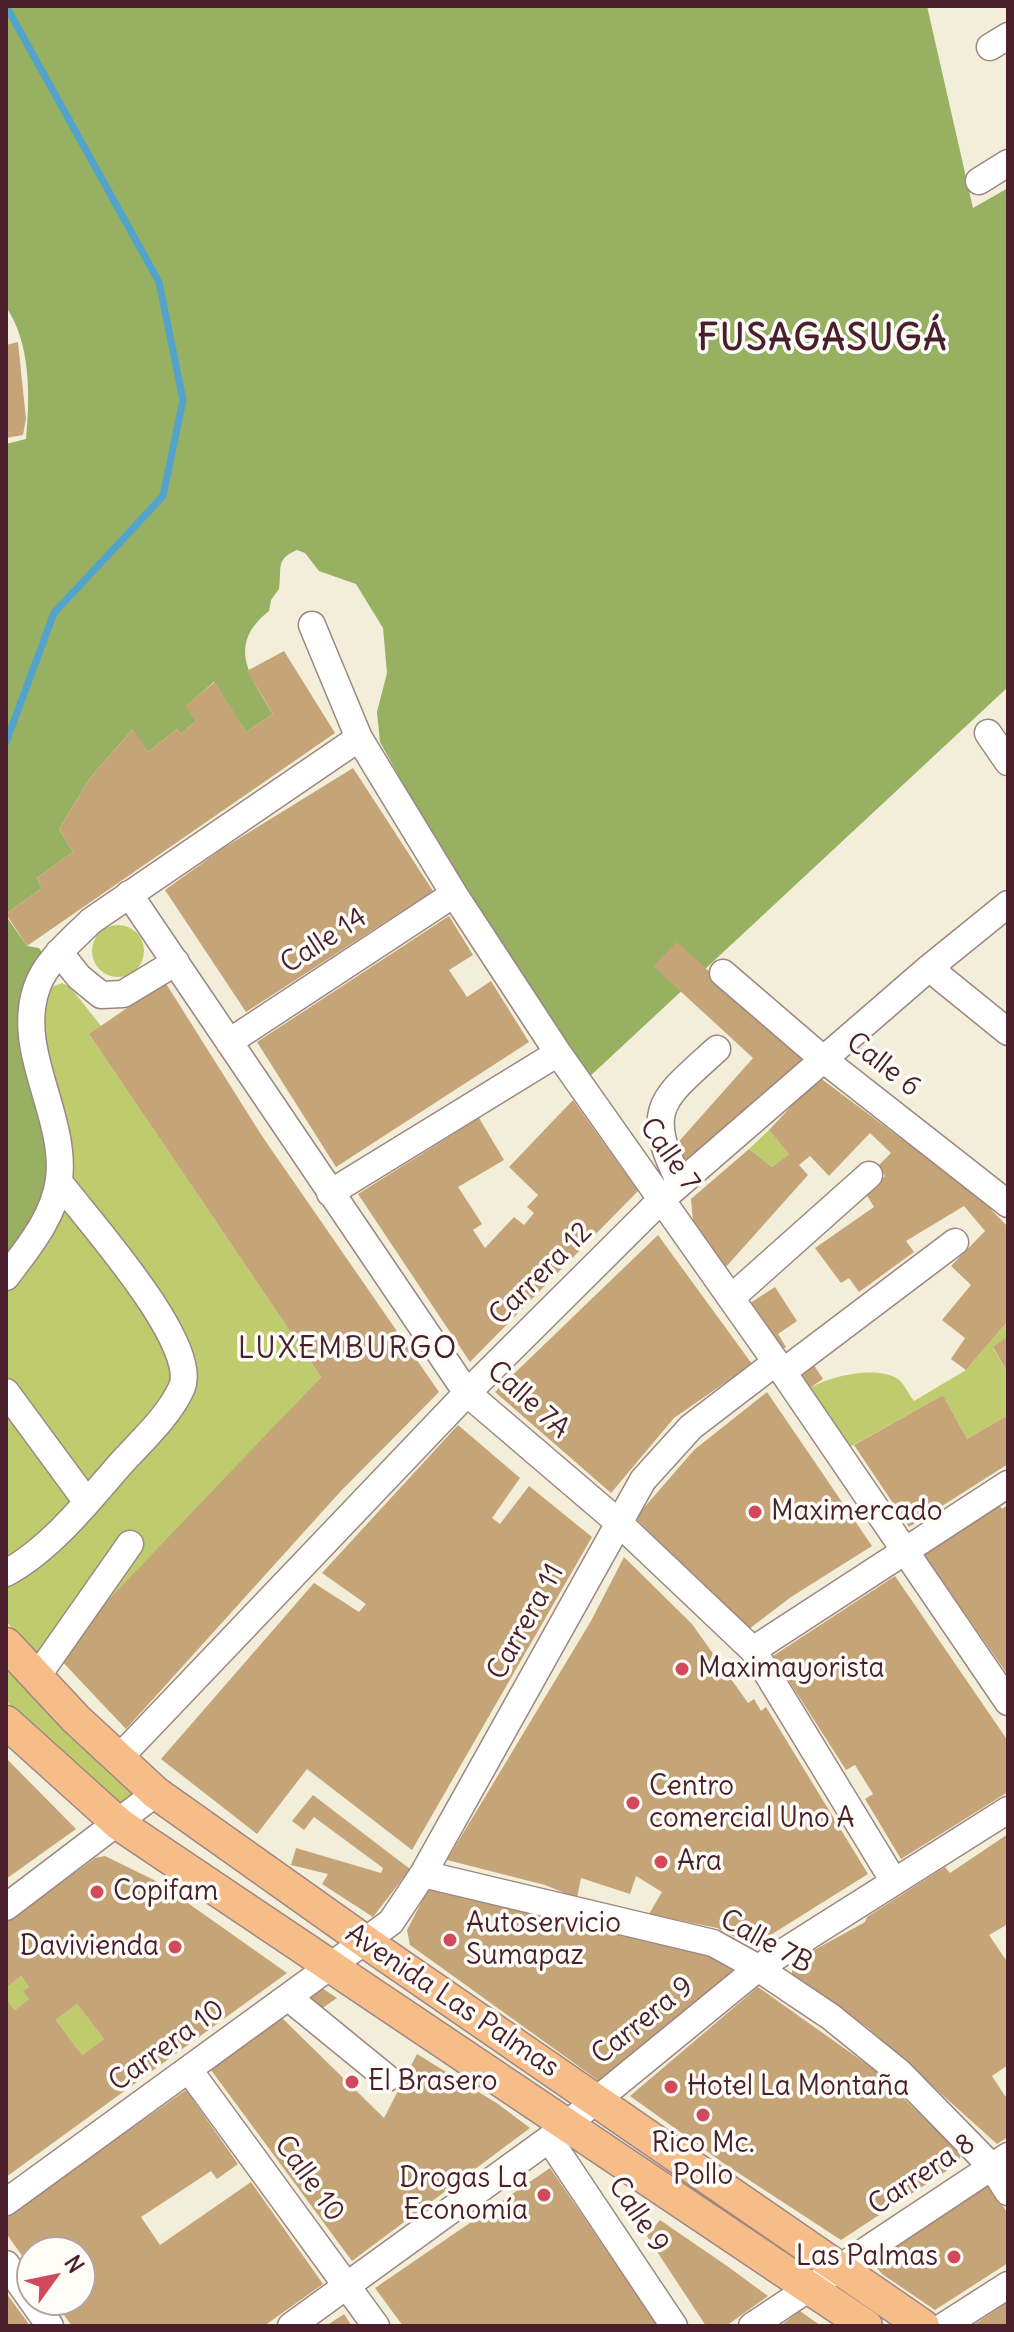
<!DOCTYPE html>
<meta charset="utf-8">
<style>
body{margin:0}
#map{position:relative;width:1014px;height:2332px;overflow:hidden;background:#f2eed9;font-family:Delius,sans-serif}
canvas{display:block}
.frame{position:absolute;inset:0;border:8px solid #4a1f2b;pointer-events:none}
.north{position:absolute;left:16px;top:2236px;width:80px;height:80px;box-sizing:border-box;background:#fdfcf7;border:2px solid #b5a4a5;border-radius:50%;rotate:57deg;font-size:22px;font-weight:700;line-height:32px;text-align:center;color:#4a1f2b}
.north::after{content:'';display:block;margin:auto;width:28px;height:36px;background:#d1495b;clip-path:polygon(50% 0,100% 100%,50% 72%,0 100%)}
</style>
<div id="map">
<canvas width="1014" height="2332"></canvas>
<div class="frame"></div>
<div class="north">N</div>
</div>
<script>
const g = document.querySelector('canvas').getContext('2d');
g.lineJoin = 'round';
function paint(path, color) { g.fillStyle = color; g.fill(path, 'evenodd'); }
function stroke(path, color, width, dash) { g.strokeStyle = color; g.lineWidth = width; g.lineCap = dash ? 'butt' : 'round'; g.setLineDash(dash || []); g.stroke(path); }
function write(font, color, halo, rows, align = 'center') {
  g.font = font + ' Delius,sans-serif'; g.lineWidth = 7; g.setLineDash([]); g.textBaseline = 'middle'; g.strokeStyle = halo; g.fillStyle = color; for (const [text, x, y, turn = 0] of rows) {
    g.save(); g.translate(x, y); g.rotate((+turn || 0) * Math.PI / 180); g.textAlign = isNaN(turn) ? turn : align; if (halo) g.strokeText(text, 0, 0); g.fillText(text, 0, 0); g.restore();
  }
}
paint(new Path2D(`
 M92 951a26 26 0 1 1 52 0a26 26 0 1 1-52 0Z
 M62,983L70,987L101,1026L89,1034L321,1377L115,1596L41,1662L6,1621V1287L39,1029L49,988Z
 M769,1130L789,1154L772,1167L749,1149Z
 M1008,1321V1336L993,1348L1008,1373V1415L967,1439L943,1395L848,1448L808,1389C827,1377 879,1364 899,1380C905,1385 909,1395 914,1401L966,1370Z
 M6,1665L131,1791L132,1797L119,1805L6,1701Z
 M21,1976L29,1987L24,1991L29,1999L15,2010L6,1999V1988Z
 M77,2004L104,2039L82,2055L56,2020Z`), '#bfcc6e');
paint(new Path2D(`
 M6,6H927L973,208L1008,188V687L587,1079L460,887L380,742L377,712L387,673L383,628L356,584L319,571L305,553L297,550C275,559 282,568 279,589L271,600L269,611C226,645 250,676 273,714L246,732L214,682L186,706L196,721L181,734L177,729L148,752L132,730L90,778L59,829L73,852L37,878L42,888L6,914V444L26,439C30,397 31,343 6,307Z
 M6,916L27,946L39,948L44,955L27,984L50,1137L48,1184L34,1226L6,1264Z`), '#97b061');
stroke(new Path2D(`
 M6,6L159,282L183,400L163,496L54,613L6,742`), '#52a4cd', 7);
paint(new Path2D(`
 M18,342L26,419L23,435L6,438V345Z
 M284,651L335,733L27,946L6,914L42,888L37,878L73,852L59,829L90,778L133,729L148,752L177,729L181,734L196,721L185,706L215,682L246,732L273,714L247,671Z
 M353,768L433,891L246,1012L165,890L222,849Z
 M449,916L473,955L449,970L467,997L491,981L529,1042L336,1167L257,1042Z
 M677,942L807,1061L683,1166L674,1147L753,1058L653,966Z
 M165,982L262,1136L439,1392L340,1492L126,1729L56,1655L321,1377L89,1034Z
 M819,1077L979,1197L1008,1227V1321L966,1370L951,1359L965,1338L942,1320L971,1285L951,1266L985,1231L964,1206L906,1241L914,1252L859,1292L849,1278L841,1283L815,1248L874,1207L866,1194L885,1176L879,1165L891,1153L870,1133L829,1176L810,1156L799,1165L808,1175L725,1268L693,1221L691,1199L749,1149L772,1167L789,1154L769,1130Z
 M573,1100L638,1191L470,1362L358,1194L479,1118L504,1160L458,1187L482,1224L473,1230L485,1248L514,1217L524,1225L534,1213L527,1207L538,1195L509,1167Z
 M658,1235L752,1364L674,1418L611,1493L495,1392Z
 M775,1287L797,1321L778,1334L786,1347L778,1352L747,1305Z
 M1008,1336V1373L993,1347Z
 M812,1362L823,1379L808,1389L796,1372Z
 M767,1392L872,1546L791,1597L749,1629L635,1518L694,1450Z
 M943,1395L967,1439L1008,1415V1464L909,1527L854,1445Z
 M458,1425L520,1478L492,1518L500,1524L529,1486L592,1537L412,1850L307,1769L257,1834L161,1759L314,1583L359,1612L366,1604L322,1573Z
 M999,1505L1002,1509L1008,1505V1675L924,1555Z
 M624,1557L692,1624L748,1703L754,1699L761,1711L766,1707L868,1874L753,1946L717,1928L649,1914L662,1892L636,1876L630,1894L581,1878L577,1898L545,1885L447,1860L591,1621Z
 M895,1576L1008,1741V1792L901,1859L865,1799L873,1794L855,1765L846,1770L773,1656Z
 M6,1758L76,1829L6,1879Z
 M313,1795L410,1869L373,1917L322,1884L328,1874L291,1865L296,1848L381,1873L383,1868L314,1817L304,1830L292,1821Z
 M1008,1834V1924L989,1935L1008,1963V2065L992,2076L1005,2096L1008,2094V2137L997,2144L867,2027L792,1977V1969L798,1959L865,1922L867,1917L945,1867L950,1873Z
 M105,1856L158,1882L287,1973L6,2177V1999L15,2010L29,1999L23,1991L29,1987L21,1976L6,1988V1923L95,1858ZM77,2004L104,2039L82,2055L56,2020Z
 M429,1888L714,1957L734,1971L599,2081L410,1945L407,1930Z
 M758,1987L872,2068L960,2153V2162L841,2240L726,2165L630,2096Z
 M322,1988L337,1998L318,2011L308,1998Z
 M281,2017L384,2118L417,2054L498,2104L530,2128L352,2261L211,2070Z
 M186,2090L238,2164L217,2179L211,2171L141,2217L160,2245L251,2182L323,2284L264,2326H72L53,2300H80V2252H32V2270L6,2233V2217Z
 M550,2168L658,2326H403L375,2288Z
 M988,2182L1008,2214V2263L935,2310L882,2274L877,2268L879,2257Z
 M660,2220L727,2266L768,2296L726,2326H706L650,2241L647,2236Z
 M6,2293L26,2320L30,2326H6Z
 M1008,2302V2326H972Z
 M800,2311L821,2326H780Z
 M344,2314L352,2326H326Z`), '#c5a478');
const minor = new Path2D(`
 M990,47L1008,36
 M979,181L1008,163
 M312,625L359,738L454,894L558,1053L783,1372L1008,1702
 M988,733L1008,762
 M129,894L467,1393L618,1522L753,1650L893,1880
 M59,952L79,977L101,995L123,994L176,962
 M929,968L1008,1032
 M723,973L823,1059L1008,1204
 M229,1042L454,894
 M680,1183C643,1108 661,1100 717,1049
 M330,1193L558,1053
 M6,1277C28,1248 54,1217 59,1180C67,1115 14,1050 37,987C46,961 72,940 91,921L359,738
 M731,1298L869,1175
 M783,1372L955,1242
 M6,1392L87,1502
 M6,1573C49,1550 85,1505 117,1468C138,1444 169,1417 182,1387C199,1343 88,1220 59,1182
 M753,1650L1008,1484
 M36,1678L130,1544
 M118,1759L467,1393L661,1200L929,968L1008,904
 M423,1874L713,1943L758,1968L831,2017L899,2072L992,2167L1008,2192
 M6,1907L156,1793
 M289,1998L387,2078
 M189,2070L376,2326
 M549,2139L674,2326
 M6,2202L391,1922L423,1874L643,1480L691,1427L776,1362
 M6,2264L50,2326
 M291,2326L549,2139L758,1968L1008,1810
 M752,2326L1008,2156
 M944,2326L1008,2285`);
const major = new Path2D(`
 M6,1644L76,1719L156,1793L366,1942L923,2326
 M6,1722L119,1824L866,2326`);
stroke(minor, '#9e8682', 29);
stroke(major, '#9e8682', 35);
stroke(minor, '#fff', 26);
stroke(major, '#f7bd88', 32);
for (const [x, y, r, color] of [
 [755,1512,8,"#d1495b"],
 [682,1669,8,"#d1495b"],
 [633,1803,8,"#d1495b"],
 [661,1862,8,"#d1495b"],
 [97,1892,8,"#d1495b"],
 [450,1940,8,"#d1495b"],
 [175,1947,8,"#d1495b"],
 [352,2082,8,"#d1495b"],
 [671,2087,8,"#d1495b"],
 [703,2115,8,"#d1495b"],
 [544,2195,8,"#d1495b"],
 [954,2257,8,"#d1495b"]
]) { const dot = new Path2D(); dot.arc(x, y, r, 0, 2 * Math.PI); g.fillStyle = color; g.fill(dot); stroke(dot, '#fdfcf7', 3); }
write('28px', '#4a1f2b', '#fdfcf7', [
 ["Calle 14",324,941,-33],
 ["Calle 6",883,1065,38],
 ["Calle 7",669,1155,55],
 ["Carrera 12",541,1274,-45],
 ["Calle 7A",528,1400,42],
 ["Carrera 11",526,1622,-61],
 ["Calle 7B",766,1942,29],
 ["Avenida Las Palmas",452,2001,34],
 ["Carrera 9",643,2021,-39],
 ["Carrera 10",167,2046,-36],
 ["Carrera 8",922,2175,-34],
 ["Calle 10",309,2179,54],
 ["Calle 9",638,2215,56]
]);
write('28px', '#4a1f2b', '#fdfcf7', [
 ["Maximercado",771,1512],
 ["Maximayorista",698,1669],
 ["Centro",649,1787],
 ["comercial Uno A",649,1819],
 ["Ara",677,1862],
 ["Copifam",113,1892],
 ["Autoservicio",466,1924],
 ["Sumapaz",466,1956],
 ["Davivienda",159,1947,"right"],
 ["El Brasero",368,2082],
 ["Hotel La Montaña",687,2087],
 ["Rico Mc.",703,2144,"center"],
 ["Pollo",703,2176,"center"],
 ["Drogas La",528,2179,"right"],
 ["Economía",528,2211,"right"],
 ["Las Palmas",938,2257,"right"]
], 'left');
g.letterSpacing = '2px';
write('30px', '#4a1f2b', '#fdfcf7', [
 ["LUXEMBURGO",348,1349]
]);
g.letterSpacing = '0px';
g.letterSpacing = '2px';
write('bold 36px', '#4a1f2b', '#fdfcf7', [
 ["FUSAGASUGÁ",823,340]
]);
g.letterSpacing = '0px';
</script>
